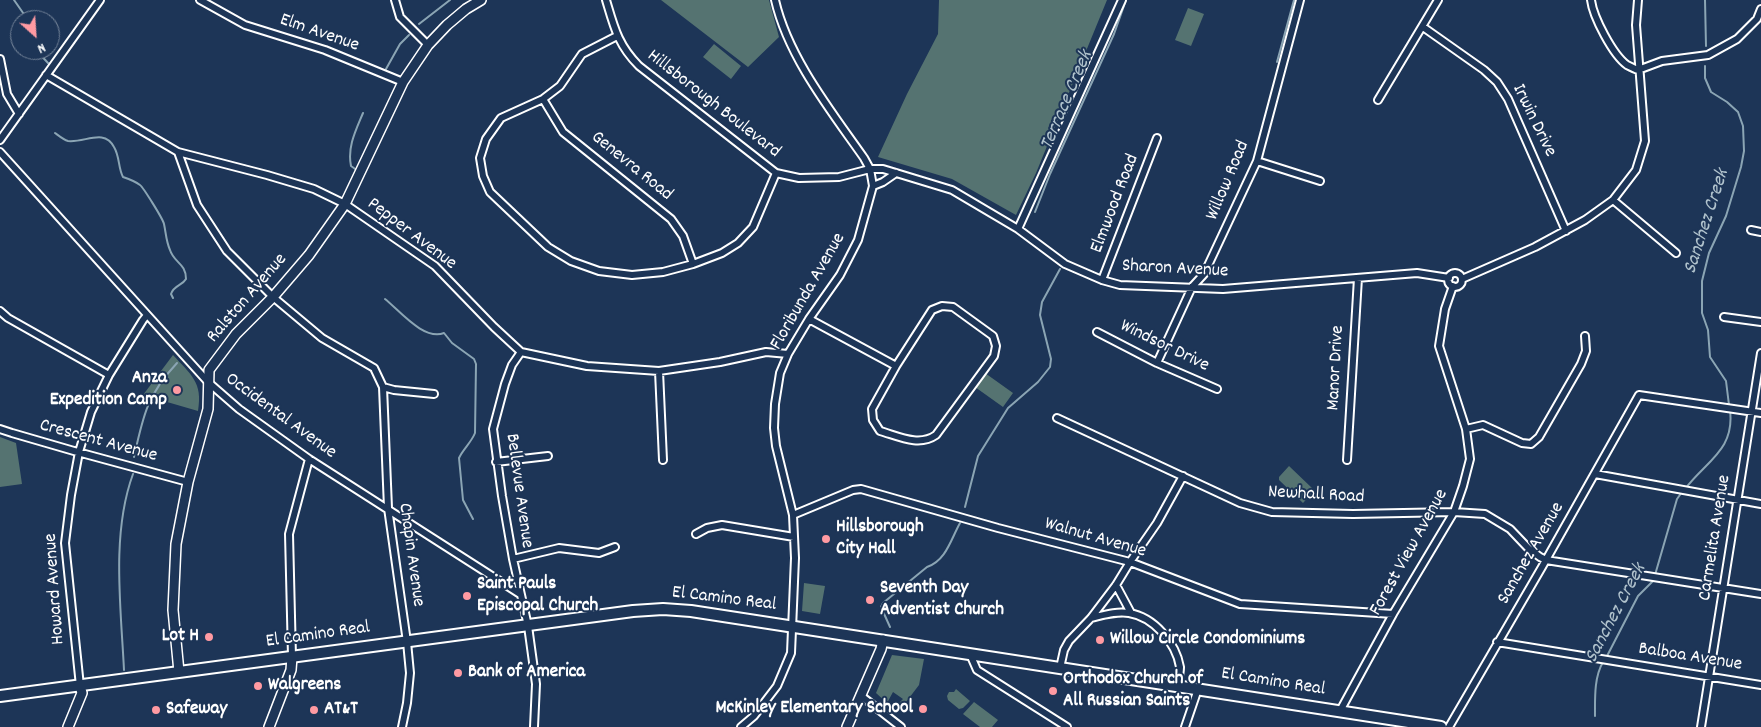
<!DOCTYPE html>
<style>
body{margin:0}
#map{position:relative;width:1761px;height:727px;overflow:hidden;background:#1d3557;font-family:Dekko,sans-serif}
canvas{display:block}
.north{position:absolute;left:10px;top:10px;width:50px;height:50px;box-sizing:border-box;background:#1d3557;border:1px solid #77869a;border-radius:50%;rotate:154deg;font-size:14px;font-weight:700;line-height:20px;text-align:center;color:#fff}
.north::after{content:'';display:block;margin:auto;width:18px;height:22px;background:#ff9aa2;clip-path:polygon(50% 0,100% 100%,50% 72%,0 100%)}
</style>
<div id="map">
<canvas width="1761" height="727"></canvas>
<div class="north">N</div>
</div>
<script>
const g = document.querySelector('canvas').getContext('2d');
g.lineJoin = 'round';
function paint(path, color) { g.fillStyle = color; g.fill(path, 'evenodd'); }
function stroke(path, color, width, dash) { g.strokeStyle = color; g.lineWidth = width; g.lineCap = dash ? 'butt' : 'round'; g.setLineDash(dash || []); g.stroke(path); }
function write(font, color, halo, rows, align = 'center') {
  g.font = font + ' Dekko,sans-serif'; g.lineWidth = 4; g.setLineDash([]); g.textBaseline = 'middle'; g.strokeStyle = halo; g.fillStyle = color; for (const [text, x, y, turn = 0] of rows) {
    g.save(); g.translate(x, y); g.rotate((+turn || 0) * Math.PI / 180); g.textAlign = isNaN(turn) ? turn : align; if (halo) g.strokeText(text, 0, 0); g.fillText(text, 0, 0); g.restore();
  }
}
paint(new Path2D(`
 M661,0H769L779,37L748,67Z
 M939,0H1107L1036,173L1016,215L952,179L878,157L907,94L938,34Z
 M1188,8L1204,14L1191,46L1175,40Z
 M714,44L741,66L731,79L703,57Z
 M173,355C191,375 203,382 198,411L143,395Z
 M985,373L1013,393L1003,407L975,387Z
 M0,437L16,443L22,484L0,487Z
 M1289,466L1312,488L1313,492L1303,503L1279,480V477Z
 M804,583L825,586L820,614L802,611Z
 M892,655L924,659L919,685L900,710L895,707L903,699L893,692L887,703L876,693Z
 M956,689L970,701L963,708L959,709L948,700L947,696L949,692H954Z
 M974,702L998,720L992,727H980L963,714Z`), '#557371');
stroke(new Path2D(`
 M14,0L28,20
 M1705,0L1706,46
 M419,24L450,0
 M36,50L48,63
 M1277,62L1294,0
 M1705,66V78L1711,92L1727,102L1738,112L1743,126L1744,151L1741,167L1726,216L1709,253L1702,281V313L1708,330L1710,357L1726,381L1729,405
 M386,69L400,44L409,35
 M55,133C59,136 64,140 68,141C85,143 104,128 114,147C120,157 118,168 123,177C129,179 135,181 140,185C143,187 163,219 164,224C166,233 166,241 170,250C174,263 186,263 186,279C182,286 174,285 171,294L173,298
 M358,171L351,166C347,147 356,130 363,113
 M1035,212L1050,174L1114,34L1126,0
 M385,299C400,311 424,341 444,333L452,343L474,359L476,364L475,433C471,443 463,449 459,458L463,500L473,519
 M134,457C143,416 147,395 177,363
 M1685,489C1706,461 1735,450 1730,410
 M965,507L978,456L1008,408L1038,382L1050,367L1051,359L1040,315L1042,302L1060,269
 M1655,575L1677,499L1682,492
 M890,627L881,607L883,603L927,567C946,561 951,539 960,523
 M1606,658L1638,596L1654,580
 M124,670C121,608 111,534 133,474
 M1595,716C1595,699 1594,677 1603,662`), '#8ba5b4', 2);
const street = new Path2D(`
 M200,0L245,25L325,50L403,82
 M395,0L400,17L428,45
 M606,0C614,27 618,45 639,66L776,173L799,178L839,177L870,169H883L952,190L1018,229L1065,264L1102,280L1120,285L1223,289L1417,273L1449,278
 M1591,0C1593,17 1613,55 1627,65C1631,67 1635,69 1638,70
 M1423,27L1484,70L1497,82L1508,99L1566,231
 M617,36L582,54L560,86L543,99L501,118L486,139L480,158L483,176L490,192L548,247L571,261L599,271L632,275L663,272L693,264L722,253L738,243L753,227L776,173
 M0,59L7,94L19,114
 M1638,70L1662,61L1708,55L1737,39L1757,19L1761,9
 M46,75L178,152L267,175L314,189L345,204L435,266L494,327L521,352L587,366L659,371L720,362L766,352L788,354
 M543,99L563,132L671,219L683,236L693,264
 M1378,100L1438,0
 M0,140L100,0
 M0,152L208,382L239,409L309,459L520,594
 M178,152L197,205L227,251L273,297L322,338L374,368L383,387L394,390L434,394
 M1257,161L1320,181
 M873,186L883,182L896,173
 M1613,200L1676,253
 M1018,229L1122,0
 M1751,230L1761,232
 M1448 280a7 7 0 1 1 14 0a7 7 0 1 1-14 0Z
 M1462,279L1535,247L1585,220L1613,200L1636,170L1645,141L1636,25L1638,0
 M1102,280L1157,138
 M942,306L953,307L993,336L996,346L994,356L936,435C919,447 898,436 880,431L873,420L872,409L896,366L932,310Z
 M0,311L8,318L109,375
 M1724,317L1761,322
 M809,319L896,366
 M1097,332L1157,363L1217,389
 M521,352L512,365L505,384L493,429L502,496L513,559L528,626L536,684L534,727
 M1157,363L1192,287L1204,274L1257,161L1300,0
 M659,371L663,460
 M383,387L388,508L407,642L410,673L407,703L402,727
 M1057,418L1240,503L1272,512L1353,514L1454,512L1485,514L1510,529L1529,549L1540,557L1546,560L1761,594
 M0,429L12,433L74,451L188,482
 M1466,429L1483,425L1522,443L1531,444L1539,437L1581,364L1586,351L1585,336
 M1347,460L1358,278
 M496,462L548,456
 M1595,474L1761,504
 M793,515L853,490L861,489L998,528L1130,562L1240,604L1393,614
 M696,534L707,528L722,525L794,537
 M513,559L559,548L599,553L615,547
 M1116,585L1131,613
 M1091,618C1104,615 1116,611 1129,613C1154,617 1176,643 1180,667C1180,673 1178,680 1178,686
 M1497,642L1761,685
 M970,654L977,670L1067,727
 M292,657L289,534L309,459
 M1060,668L1064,650L1069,641L1091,618L1116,585L1130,562L1157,523L1183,476
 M80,686L65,543L71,495L79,452L91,412L109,375L143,320L147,315
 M860,695L901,727
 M1340,711L1393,614L1454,512L1463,486L1470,459L1466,429L1439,346L1445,309L1453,286
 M741,727L754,716L777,686L791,653L795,558L793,515L776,446L774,428L775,404L780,373L788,354L809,319L840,275L858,240L873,186L870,169L864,158C831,111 788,57 775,0
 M1185,727L1198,689
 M1449,727L1542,567L1639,395L1761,413
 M1701,727L1761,353`);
const secondary = new Path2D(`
 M179,672L173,610L176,544L188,482L208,409L209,370L236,334L273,297L309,255L345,204L403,82L428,45L447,25L466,9L481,0
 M68,727L82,693L80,686
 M269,727L291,670L292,657
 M847,727L881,649L883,640`);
const primary = new Path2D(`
 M0,696L633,611L663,609L691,611L1441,727`);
stroke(street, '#fff', 10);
stroke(secondary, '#fff', 12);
stroke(primary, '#fff', 14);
stroke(street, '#1d3557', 6);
stroke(secondary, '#1d3557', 9);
stroke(primary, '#1d3557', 10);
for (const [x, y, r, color] of [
 [177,390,5,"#ff9aa2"],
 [826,539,5,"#ff9aa2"],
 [467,596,5,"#ff9aa2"],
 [870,600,5,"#ff9aa2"],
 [209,637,5,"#ff9aa2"],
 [1100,640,5,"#ff9aa2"],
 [458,673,5,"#ff9aa2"],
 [258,686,5,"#ff9aa2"],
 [1053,691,5,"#ff9aa2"],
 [923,709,5,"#ff9aa2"],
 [156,710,5,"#ff9aa2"],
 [314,710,5,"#ff9aa2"]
]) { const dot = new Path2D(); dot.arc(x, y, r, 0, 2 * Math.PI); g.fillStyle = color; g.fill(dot); stroke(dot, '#1d3557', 2); }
write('19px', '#fff', '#1d3557', [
 ["Elm Avenue",319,34,19],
 ["Hillsborough Boulevard",713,105,38],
 ["Irwin Drive",1533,121,64],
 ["Genevra Road",631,167,39],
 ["Willow Road",1229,181,-67],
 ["Elmwood Road",1116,204,-69],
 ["Pepper Avenue",411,235,37],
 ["Sharon Avenue",1175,270,3],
 ["Floribunda Avenue",809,292,-60],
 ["Ralston Avenue",248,299,-49],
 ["Windsor Drive",1164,347,26],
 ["Manor Drive",1337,368,-87],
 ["Occidental Avenue",280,417,36],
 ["Crescent Avenue",98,442,15],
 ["Bellevue Avenue",518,491,82],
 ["Newhall Road",1316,496,3],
 ["Carmelita Avenue",1716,538,-81],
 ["Walnut Avenue",1095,539,16],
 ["Forest View Avenue",1410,553,-61],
 ["Sanchez Avenue",1532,554,-60],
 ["Chapin Avenue",410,555,82],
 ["Howard Avenue",56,589,-94],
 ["El Camino Real",724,600,7],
 ["El Camino Real",318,636,-8],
 ["Balboa Avenue",1690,658,9],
 ["El Camino Real",1273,683,9]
]);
write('bold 19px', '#fff', '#1d3557', [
 ["Anza",167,379,"right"],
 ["Expedition Camp",167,401,"right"],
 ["Hillsborough",836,528],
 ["City Hall",836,550],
 ["Saint Pauls",477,585],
 ["Episcopal Church",477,607],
 ["Seventh Day",880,589],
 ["Adventist Church",880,611],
 ["Lot H",199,637,"right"],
 ["Willow Circle Condominiums",1110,640],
 ["Bank of America",468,673],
 ["Orthodox Church of",1063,680],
 ["All Russian Saints",1063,702],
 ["Walgreens",268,686],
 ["McKinley Elementary School",913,709,"right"],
 ["Safeway",166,710],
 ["AT&T",324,710]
], 'left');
write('italic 20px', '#b1c3cd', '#1d3557', [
 ["Terrace Creek",1068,101,-67],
 ["Sanchez Creek",1708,222,-72],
 ["Sanchez Creek",1617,614,-62]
]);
</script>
